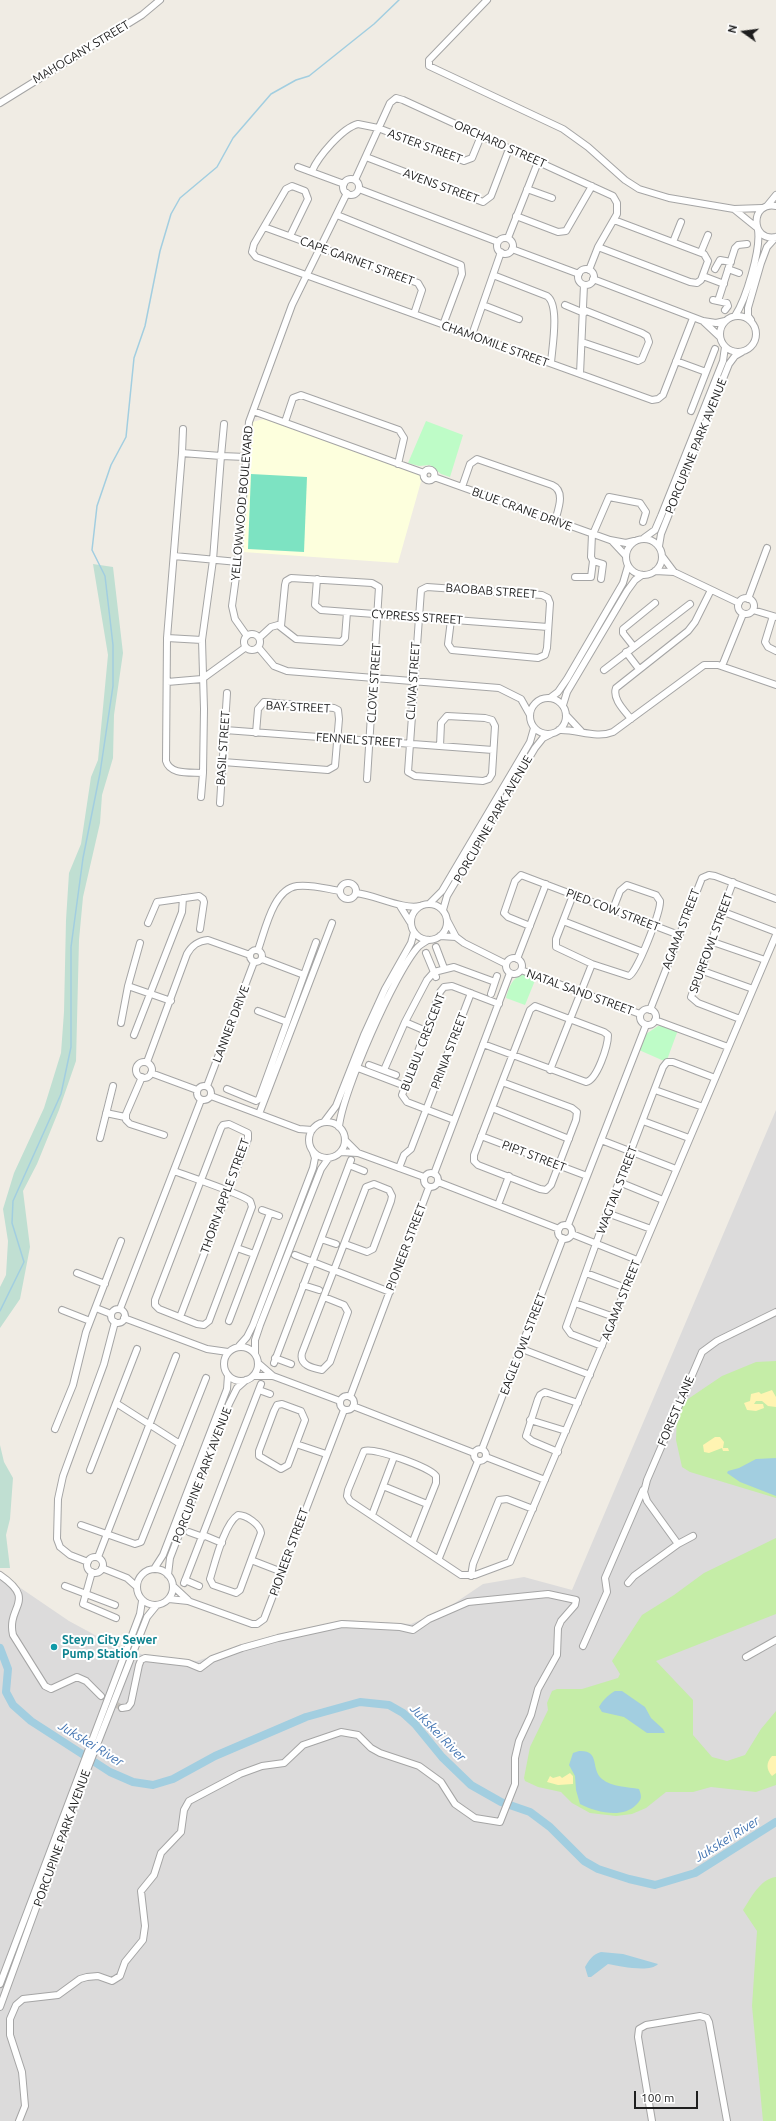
<!DOCTYPE html>
<style>
body{margin:0}
#map{position:relative;width:776px;height:2121px;overflow:hidden;background:#f0ece4;font-family:Ubuntu,sans-serif}
canvas{display:block}
.north{position:absolute;left:724px;top:12px;width:40px;height:40px;-webkit-text-stroke:3px #fff;paint-order:stroke;rotate:284deg;font-size:11px;font-weight:700;line-height:16px;text-align:center;color:#1e1e1e}
.north::after{content:'';display:block;margin:auto;width:14px;height:18px;background:#1e1e1e;clip-path:polygon(50% 0,100% 100%,50% 72%,0 100%)}
.scale{position:absolute;left:634px;top:2091px;width:64px;height:18px;box-sizing:border-box;border:2px solid #1e1e1e;border-top:0;padding-left:5px;font-size:12px;line-height:14px;white-space:nowrap;color:#1e1e1e;-webkit-text-stroke:3px #fff;paint-order:stroke}
</style>
<div id="map">
<canvas width="776" height="2121"></canvas>
<div class="north">N</div>
<div class="scale">100 m</div>
</div>
<script>
const g = document.querySelector('canvas').getContext('2d');
g.lineJoin = 'round';
function paint(path, color) { g.fillStyle = color; g.fill(path, 'evenodd'); }
function stroke(path, color, width, dash) { g.strokeStyle = color; g.lineWidth = width; g.lineCap = dash ? 'butt' : 'round'; g.setLineDash(dash || []); g.stroke(path); }
function write(font, color, halo, rows, align = 'center') {
  g.font = font + ' Ubuntu,sans-serif'; g.lineWidth = 4; g.setLineDash([]); g.textBaseline = 'middle'; g.strokeStyle = halo; g.fillStyle = color; for (const [text, x, y, turn = 0] of rows) {
    g.save(); g.translate(x, y); g.rotate((+turn || 0) * Math.PI / 180); g.textAlign = isNaN(turn) ? turn : align; if (halo) g.strokeText(text, 0, 0); g.fillText(text, 0, 0); g.restore();
  }
}
paint(new Path2D(`
 M776,1110V2121H0V1574L69,1621L106,1641L144,1655L197,1661L271,1636L344,1620L411,1624L446,1609L483,1584L524,1577L572,1590Z`), '#dcdbdb');
paint(new Path2D(`
 M264,419L420,474L422,478L398,563L243,552L252,422Z`), '#fdffdd');
paint(new Path2D(`
 M776,1361V1498L690,1472L682,1467L676,1440L677,1415L682,1403L722,1376L756,1362Z
 M776,1538V1614L656,1661L693,1700V1735L712,1757L727,1761L745,1755L761,1729L776,1711V1785L756,1792L711,1787L693,1792H666L646,1808L632,1814L616,1816L590,1813L572,1803L561,1792L538,1787L525,1781L524,1778L530,1747L548,1710L547,1703L552,1691L557,1689H582L618,1678L620,1674L612,1661L642,1615L674,1595L704,1573Z
 M776,1877V2121H763L752,2006L757,1931L743,1910C751,1898 760,1879 776,1877Z`), '#c5eda7');
paint(new Path2D(`
 M93,564L113,567L123,653L114,715L113,758L102,795L100,823L83,897L79,940L76,1061L59,1110L37,1164L23,1191L30,1247L20,1299L0,1328V1287L6,1275L8,1241L3,1209L14,1173L44,1108L61,1053L64,1012L66,920L69,873L81,844L91,777L98,760L108,655Z
 M0,1445L4,1462L13,1478L10,1519L6,1535L10,1568H0Z`), '#c0dfd2');
paint(new Path2D(`
 M772,1390L776,1397V1407L768,1406L762,1401H756L754,1404H763L764,1408L756,1411L747,1410L744,1403L750,1401L751,1394L759,1392L761,1394Z
 M715,1437H720L724,1442L723,1448H728L729,1451H723L722,1448L709,1453L704,1452L703,1445Z
 M772,1756H776V1773L772,1776C766,1769 766,1763 772,1756Z
 M570,1773L573,1776V1784L558,1785L547,1782L550,1776L553,1778L560,1776L562,1778Z`), '#fff4b2');
paint(new Path2D(`
 M426,421L463,435L450,477L441,474L430,465L419,466L408,463Z
 M526,974L536,978L525,1005L506,998C509,987 513,975 526,974Z
 M658,1026L669,1027L678,1030L667,1060L664,1061L639,1050L646,1034Z`), '#befcc7');
paint(new Path2D(`
 M251,474L307,477L304,552L248,549Z`), '#7de3c2');
paint(new Path2D(`
 M776,1458V1496L740,1482L727,1473L728,1471L739,1468L756,1459Z
 M615,1691H622L645,1707L651,1718L663,1729L665,1733H647L624,1717L602,1712L599,1707C603,1700 608,1695 615,1691Z
 M579,1751C601,1750 590,1769 602,1779C612,1787 628,1787 639,1789C642,1797 642,1799 636,1805C622,1819 596,1812 580,1804L576,1790L575,1776L569,1765L573,1753Z
 M601,1952L623,1954L658,1964C650,1973 619,1966 608,1964L591,1977H588L585,1967C589,1960 593,1954 601,1952Z`), '#a2cee0');
stroke(new Path2D(`
 M0,1311L24,1262L12,1223L13,1201L61,1094L71,1047V947L83,858L100,773L113,686V645L105,576L92,550L97,506L111,465L126,437L134,358L145,326L160,251L171,214L180,198L217,167L233,138L271,94L296,80L309,76L374,24L399,0`), '#a2cee0', 1.5);
stroke(new Path2D(`
 M0,1648L8,1669L6,1692L13,1705L31,1721L110,1772L133,1782L153,1785L173,1779L215,1756L306,1717L360,1702L389,1705L403,1713L415,1724L442,1757L471,1785L501,1802L530,1812L550,1827L584,1861L598,1869L629,1879L655,1885L695,1873L776,1822`), '#a2cee0', 8);
stroke(new Path2D(`
 M101,1696L122,1708`), '#c6c3bc', 6, [6, 3]);
const minor = new Path2D(`
 M487,0L429,60V66L563,129L588,147L625,180L639,189L669,198L734,209L762,208
 M0,103L142,15L160,0
 M366,157L483,202L491,196L509,149
 M298,167L344,184
 M312,171C318,157 342,128 358,124L378,128L464,161L472,158L481,136
 M343 187a8 8 0 1 1 16 0a8 8 0 1 1-16 0Z
 M355,180L390,103L396,98L403,100L613,196L617,203V214L598,247L589,270
 M359,189L498,242
 M527,189L552,198
 M767,206L776,195
 M776,206C750,201 750,242 776,237
 M735,210L756,227
 M337,215L461,265L462,274L443,325
 M516,216L558,232L566,231L592,186
 M264,227L418,283L422,290L414,314
 M290,236L308,199L305,191L292,186L286,189L254,244L252,252L256,257L652,400L658,399L663,395L693,318
 M508,238L538,162
 M497 246a8 8 0 1 1 16 0a8 8 0 1 1-16 0Z
 M673,242L681,222
 M598,247L690,282L697,283L701,280L708,261L704,254L614,220
 M512,249L579,274
 M701,252L708,235
 M715,269L720,260L731,262
 M728,269L739,273
 M578 277a8 8 0 1 1 16 0a8 8 0 1 1-16 0Z
 M493,275L547,296C560,305 552,348 551,363
 M703,276L724,284
 M593,279L703,321L716,323L725,321
 M713,300L727,303L728,306L725,310
 M718,301L735,248L738,245L747,244
 M483,305L519,319
 M565,305L584,313
 M720 334a18 18 0 1 1 36 0a18 18 0 1 1-36 0Z
 M735,316C746,299 761,250 758,230
 M751,320L748,316V308L761,263L767,247L776,237
 M704,322L720,337
 M472,335L501,252
 M582,342L638,361L642,359L649,342L647,336L642,333L584,310
 M676,361L706,372
 M580,374L584,285
 M253,411L424,473
 M691,411L715,349
 M285,422L293,398L301,395L399,430L404,438L398,464
 M224,424L221,456L246,457
 M182,453L167,638L166,761C170,775 190,772 203,773L204,709L202,640L213,560L221,456L182,453L183,429
 M423.5 475a5.5 5.5 0 1 1 11 0a5.5 5.5 0 1 1-11 0Z
 M434,477L610,540L626,543L634,541
 M462,487L470,464L477,459L552,485C566,491 558,510 555,521
 M592,534L591,557L593,561L603,564L601,579
 M593,534L609,497L640,503L646,512L643,522
 M644,538L655,530L661,516L723,361L725,347
 M626 557a18 18 0 1 1 36 0a18 18 0 1 1-36 0Z
 M612,541L626,556
 M659,546L661,534L729,364L735,356L742,352
 M174,556L238,562
 M662,556L674,572
 M655,571L674,572L739,603
 M575,577H591L593,561
 M317,579L315,605L321,610L548,627
 M738 606a8 8 0 1 1 16 0a8 8 0 1 1-16 0Z
 M748,599L767,548
 M753,610L776,617
 M773,616L765,642L768,647L776,651
 M281,626L285,585L286,581L291,578L372,583L379,587L367,779
 M244 642a8 8 0 1 1 16 0a8 8 0 1 1-16 0Z
 M247,636L235,619L232,606L238,562L249,422L292,305L347,193
 M167,638L202,640
 M259,638L271,627L278,625L296,639L341,642L345,638L347,612
 M258,647L274,666L287,671L499,688L521,699L530,715
 M634,647L623,633V629L655,603
 M626,652L639,669
 M722,666L743,614
 M604,670L690,604
 M167,682L202,679L246,647
 M530 716a18 18 0 1 1 36 0a18 18 0 1 1-36 0Z
 M550,698L558,692L567,679L623,583L628,566
 M563,705L567,692L627,591L635,580L642,575
 M566,715L581,731
 M631,719C625,711 612,699 616,688L688,631L695,622L711,590
 M225,730L493,750
 M559,730C577,729 596,739 613,732L704,665H718L776,685
 M440,746L441,723L447,716L485,718L492,720L495,726L492,774L489,779L483,781L415,776L408,772L421,590L427,587L542,595L548,598L550,603L547,648L545,655L538,658L452,650L448,644L451,620
 M223,762L328,770L335,766L339,719L338,710L334,708L264,702L258,709L256,733
 M201,797L203,773
 M220,803L227,693
 M733,882L691,997L698,1003L740,1019
 M340 891a8 8 0 1 1 16 0a8 8 0 1 1-16 0Z
 M356,893C375,895 403,910 420,906
 M573,895L556,939V947L592,964L629,976C637,973 661,911 660,901L656,895L627,885L620,891L613,909
 M430,903L442,891L530,742L534,728
 M411 922a18 18 0 1 1 36 0a18 18 0 1 1-36 0Z
 M400,906L410,922
 M443,910L447,896L535,748L543,738L551,734
 M721,911L776,932
 M447,920L456,937L464,943L506,964
 M563,921L643,952
 M148,923L157,902L199,896L203,899L204,902L200,929
 M530,926L508,917L504,913L515,881L521,875L679,935
 M440,936L456,937
 M710,941L765,960
 M436,947L444,968
 M250 956a6 6 0 1 1 12 0a6 6 0 1 1-12 0Z
 M258,950C265,931 273,889 297,886C311,884 327,889 340,891
 M426,953L436,977
 M506 966a8 8 0 1 1 16 0a8 8 0 1 1-16 0Z
 M262,959L304,975L316,942
 M517,959L546,884
 M521,970L640,1014
 M700,970L753,989
 M128,986L171,1001
 M491,994L497,976
 M640 1017a8 8 0 1 1 16 0a8 8 0 1 1-16 0Z
 M650,1010L702,878L709,875L715,876L776,899
 M258,1011L287,1022
 M655,1020L728,1047
 M405,1022L426,1031
 M121,1023L128,986L140,943
 M134,1035L182,912L183,898
 M483,1044L586,1082C597,1080 608,1046 608,1035L604,1032L535,1006L530,1010L502,1082
 M147,1062L187,954C192,945 198,941 208,940L250,955
 M136 1070a8 8 0 1 1 16 0a8 8 0 1 1-16 0Z
 M369,1065L396,1075
 M358,1068L405,1086
 M384,1070L405,1022L427,980L434,972L454,967L495,982
 M550,1070L592,964
 M151,1073L197,1090
 M142,1077L126,1114V1120L130,1124L164,1135
 M502,1082L572,1108L577,1112L576,1120L551,1185L546,1190L540,1189L478,1165L474,1161V1155Z
 M197 1093a7 7 0 1 1 14 0a7 7 0 1 1-14 0Z
 M207,1086L254,962
 M227,1089L256,1101L259,1099L304,975
 M655,1090L703,1107
 M211,1096L299,1129L312,1130
 M492,1108L569,1139
 M106,1113L125,1117
 M259,1114L332,923
 M454,1120L407,1102L402,1095L440,992L444,987L452,986L499,1004
 M643,1121L689,1138
 M309 1140a18 18 0 1 1 36 0a18 18 0 1 1-36 0Z
 M324,1122L336,1106L364,1035L385,989L411,943L414,932
 M339,1127C342,1093 395,972 418,947C421,944 425,942 428,940
 M481,1136L587,1176
 M100,1138L113,1086
 M345,1140L358,1153
 M601,1140L676,1169
 M341,1152L358,1153L424,1177
 M349,1165L364,1171
 M399,1168L404,1155L411,1149L471,993
 M174,1171C187,1176 242,1194 250,1201C251,1203 251,1204 252,1207L209,1321L204,1325L197,1324L159,1309L155,1305V1300L221,1128L223,1125L229,1124L248,1133V1139L180,1317
 M424 1180a7 7 0 1 1 14 0a7 7 0 1 1-14 0Z
 M434,1174L510,973
 M438,1182L559,1229
 M619,1182L663,1200
 M498,1205L509,1176
 M262,1210L279,1216
 M607,1213L651,1229
 M568,1225L646,1025
 M558 1232a7 7 0 1 1 14 0a7 7 0 1 1-14 0Z
 M572,1234L637,1260
 M321,1239L336,1244
 M237,1248L254,1254
 M295,1255L390,1292
 M77,1273L105,1284
 M586,1273L626,1288
 M303,1285L319,1290
 M324,1297L344,1305L348,1312L330,1362L322,1370C312,1368 299,1365 302,1353L366,1187L374,1184L389,1190L392,1196L391,1201L373,1249L367,1252L345,1244
 M575,1303L614,1317
 M96,1308L111,1314
 M120,1309L201,1100
 M111 1316a7 7 0 1 1 14 0a7 7 0 1 1-14 0Z
 M62,1310L90,1321
 M124,1318L207,1349L228,1352
 M229,1321L270,1213
 M239,1346L247,1337L253,1325L313,1168L315,1158L313,1152
 M602,1346L571,1334L566,1327L607,1213L663,1067L667,1062H673L715,1078
 M224 1364a17 17 0 1 1 34 0a17 17 0 1 1-34 0Z
 M522,1349L590,1375
 M255,1353V1340L260,1325L321,1169L328,1159
 M275,1358L291,1364
 M258,1363L273,1376
 M274,1363L351,1160
 M253,1376H273L340,1401
 M259,1390L270,1394
 M340 1403a7 7 0 1 1 14 0a7 7 0 1 1-14 0Z
 M350,1397L429,1187
 M116,1403L180,1444
 M282,1404L301,1411L305,1420L288,1465L281,1469L259,1456V1451L274,1411L277,1405Z
 M353,1406L474,1453
 M530,1420L566,1431
 M55,1429L73,1385L86,1332L121,1241
 M296,1444L326,1454
 M474 1455a6 6 0 1 1 12 0a6 6 0 1 1-12 0Z
 M482,1449L563,1238
 M558,1452L532,1441L526,1436L538,1399L540,1395L545,1392L578,1403
 M486,1457L545,1480
 M90,1470L137,1349
 M383,1486L427,1504
 M238,1515C246,1515 260,1524 261,1533L240,1590L236,1593L213,1585L210,1579C215,1563 224,1524 238,1515Z
 M372,1515L394,1457
 M81,1525L135,1544L141,1542L206,1378
 M189,1532L203,1537
 M203,1535L222,1543
 M413,1541L436,1483V1476C429,1467 374,1447 364,1451L348,1490L347,1496L350,1501L461,1575H475L510,1562L776,935
 M678,1544L647,1501L644,1492L647,1480L702,1352L717,1341L776,1312
 M98,1557L176,1356
 M87 1565a8 8 0 1 1 16 0a8 8 0 1 1-16 0Z
 M439,1558L478,1461
 M251,1560L282,1572
 M88,1562L70,1555L60,1547L57,1539L58,1499L63,1476L104,1364L115,1322
 M102,1568L127,1578L136,1586
 M137 1587a18 18 0 1 1 36 0a18 18 0 1 1-36 0Z
 M154,1569L163,1555L227,1389L228,1375
 M92,1572L83,1604L116,1618
 M0,1575C38,1601 6,1606 13,1635L45,1686L51,1689L77,1677L86,1681L101,1696
 M168,1575L170,1558L229,1404L237,1388L246,1380
 M471,1576L473,1564L499,1500L507,1499L533,1509
 M185,1580L199,1586
 M184,1583L261,1384
 M628,1583L634,1576L678,1544L693,1536
 M65,1586L115,1605
 M173,1586L188,1600
 M169,1599L188,1601L252,1624H257L264,1619L344,1410
 M583,1646L607,1592L605,1578L643,1490
 M746,1657L776,1640
 M0,1984L140,1614L142,1601
 M0,2007L73,1806L147,1617L156,1606
 M19,2121L25,2106L22,2072L10,2035V2019L16,2005L23,1999L58,1995L80,1979L87,1977L98,1976L112,1981L120,1976L125,1962L143,1940L145,1926L141,1891L154,1875L161,1853L181,1832L184,1810L189,1801L240,1774L262,1766L284,1763L303,1745L341,1732L358,1735L371,1748L380,1753L419,1766L441,1782L455,1804L475,1818L500,1822L515,1784V1758L519,1741L531,1715L538,1689L557,1655L558,1628L561,1621L575,1605L576,1600L548,1594L468,1602L429,1619L413,1630L400,1627L342,1624L278,1638L242,1648L212,1659L200,1668L188,1663L145,1658L141,1660L139,1665L131,1703L128,1707L122,1708
 M652,2121L638,2037L639,2029L646,2025L700,2016L707,2018L709,2022L727,2121`);
stroke(minor, '#a5a5a5', 8);
stroke(minor, '#fff', 6);
for (const [x, y, r, color] of [
 [54,1647,4,"#0f9aa8"]
]) { const dot = new Path2D(); dot.arc(x, y, r, 0, 2 * Math.PI); g.fillStyle = color; g.fill(dot); stroke(dot, '#fff', 1.5); }
write('12px', '#1e1e1e', '#fff', [
 ["MAHOGANY STREET",81,52,-31],
 ["ORCHARD STREET",500,144,24],
 ["ASTER STREET",425,146,20],
 ["AVENS STREET",441,186,20],
 ["CAPE GARNET STREET",357,261,20],
 ["CHAMOMILE STREET",495,344,20],
 ["PORCUPINE PARK AVENUE",696,446,-68],
 ["YELLOWWOOD BOULEVARD",242,503,-85],
 ["BLUE CRANE DRIVE",522,509,20],
 ["BAOBAB STREET",491,591,4],
 ["CYPRESS STREET",417,617,4],
 ["CLIVIA STREET",413,681,-86],
 ["CLOVE STREET",374,683,-86],
 ["BAY STREET",298,707,3],
 ["FENNEL STREET",359,740,4],
 ["BASIL STREET",223,748,-86],
 ["PORCUPINE PARK AVENUE",493,819,-60],
 ["PIED COW STREET",613,910,21],
 ["AGAMA STREET",681,929,-69],
 ["SPURFOWL STREET",711,943,-70],
 ["NATAL SAND STREET",580,992,20],
 ["LANNER DRIVE",231,1024,-69],
 ["BULBUL CRESCENT",423,1042,-69],
 ["PRINIA STREET",449,1051,-69],
 ["PIPT STREET",534,1156,21],
 ["WAGTAIL STREET",617,1190,-69],
 ["THORN APPLE STREET",225,1196,-70],
 ["PIONEER STREET",406,1247,-69],
 ["AGAMA STREET",621,1300,-68],
 ["EAGLE OWL STREET",523,1344,-69],
 ["FOREST LANE",676,1411,-67],
 ["PORCUPINE PARK AVENUE",202,1475,-69],
 ["PIONEER STREET",289,1552,-70],
 ["PORCUPINE PARK AVENUE",62,1838,-70]
]);
write('bold 12px', '#0d838f', '#fff', [
 ["Steyn City Sewer",62,1640],
 ["Pump Station",62,1654]
], 'left');
write('italic 13px', '#4576b3', '#fff', [
 ["Jukskei River",438,1733,46],
 ["Jukskei River",91,1744,32],
 ["Jukskei River",727,1839,-32]
]);
</script>
